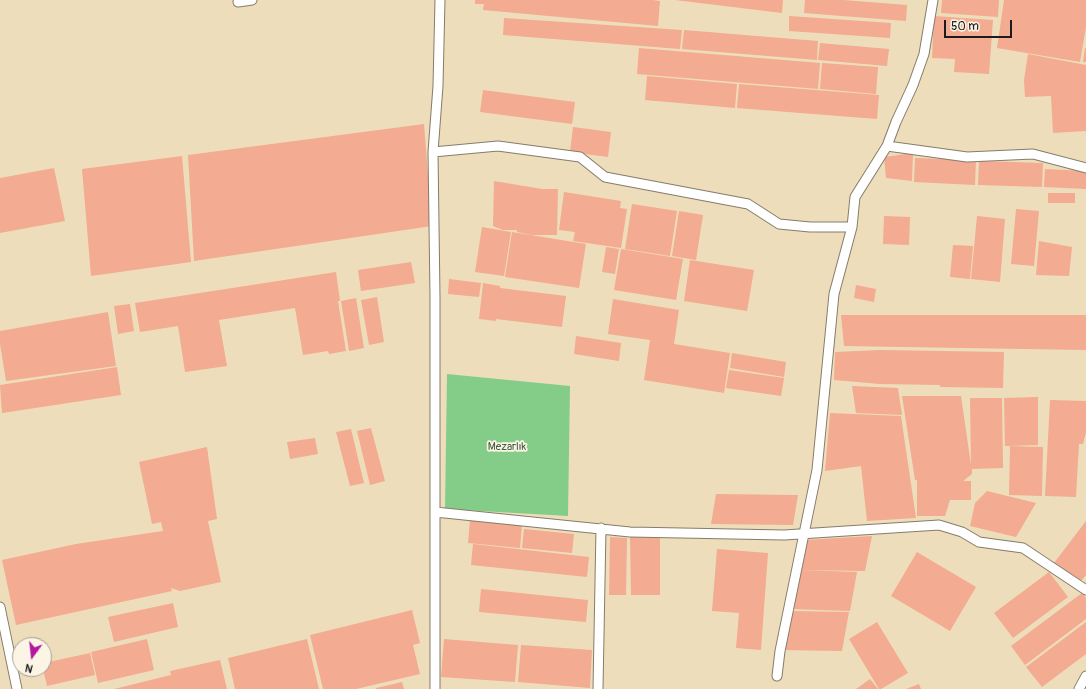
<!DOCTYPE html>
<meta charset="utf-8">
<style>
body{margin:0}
#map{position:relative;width:1086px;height:689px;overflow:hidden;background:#eeddba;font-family:Pangolin,sans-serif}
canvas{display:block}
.north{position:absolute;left:12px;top:637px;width:40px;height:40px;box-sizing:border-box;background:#fcf5e5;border:1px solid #a29e95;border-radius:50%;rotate:195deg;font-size:11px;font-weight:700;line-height:16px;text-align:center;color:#1c1c1c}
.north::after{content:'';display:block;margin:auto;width:14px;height:18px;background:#b5179e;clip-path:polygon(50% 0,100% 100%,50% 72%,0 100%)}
.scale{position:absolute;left:944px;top:20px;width:68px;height:18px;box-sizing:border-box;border:2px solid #1c1c1c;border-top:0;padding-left:5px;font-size:12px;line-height:14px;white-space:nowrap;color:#1c1c1c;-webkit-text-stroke:3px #fcf5e5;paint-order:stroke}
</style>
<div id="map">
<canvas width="1086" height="689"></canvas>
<div class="north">N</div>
<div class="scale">50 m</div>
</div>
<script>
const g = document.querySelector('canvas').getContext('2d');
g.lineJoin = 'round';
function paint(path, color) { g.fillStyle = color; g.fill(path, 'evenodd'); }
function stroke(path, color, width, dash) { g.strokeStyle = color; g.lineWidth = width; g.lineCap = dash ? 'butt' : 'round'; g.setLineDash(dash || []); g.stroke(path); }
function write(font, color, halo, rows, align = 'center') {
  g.font = font + ' Pangolin,sans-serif'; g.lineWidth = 3.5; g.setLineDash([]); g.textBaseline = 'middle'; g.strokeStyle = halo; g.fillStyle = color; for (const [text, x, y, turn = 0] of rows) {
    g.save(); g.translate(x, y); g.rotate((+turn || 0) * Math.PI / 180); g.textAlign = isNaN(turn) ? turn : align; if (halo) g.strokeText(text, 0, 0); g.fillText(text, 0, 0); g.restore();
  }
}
paint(new Path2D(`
 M447,374L570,386L568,516L445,509Z`), '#84cd89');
paint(new Path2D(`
 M475,0H652L660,1L658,26L483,10L484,4H475Z
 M675,0H783L782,13Z
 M805,0H843L907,5L906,21L804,13Z
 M942,0H999L998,17L941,13Z
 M1004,0H1086V27L1080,62L997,48Z
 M789,16L891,23L890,38L789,31Z
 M934,16L993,20L989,74L954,72L955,59L932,58Z
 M504,18L682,30L680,49L503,35Z
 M684,30L818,41L817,60L682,49Z
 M820,43L889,49L887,66L818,60Z
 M639,48L820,63L818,89L637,74Z
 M1085,48H1086V62H1083Z
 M1028,54L1086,65V131L1053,133L1051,96L1025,97L1024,80Z
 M822,63L878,67L876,94L820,89Z
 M647,76L737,84L735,108L645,100Z
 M739,84L879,95L877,119L737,108Z
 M483,90L575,102L572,124L480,112Z
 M424,124L432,226L194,261L188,155Z
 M573,127L611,132L608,157L570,152Z
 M913,153L912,181L886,178L884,157Z
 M182,156L191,262L91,276L82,169Z
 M915,158L976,160L975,185L914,182Z
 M979,161L1043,163L1042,187L978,185Z
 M54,168L65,221L0,233V178Z
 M1045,169L1086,171V189L1044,187Z
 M494,181L542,189H558L557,235H532L517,232V230H503L493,226Z
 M564,192L621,201L620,208L627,209L621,248L573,241L575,232L559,230Z
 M1048,193H1075V203H1048Z
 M632,204L677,211L670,256L625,249Z
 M1016,209L1039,211L1034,266L1011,264Z
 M679,211L703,215L696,260L672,256Z
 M884,216L910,217L909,245L883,244Z
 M977,216L1005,219L1000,282L971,279Z
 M482,227L511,232L504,276L475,272Z
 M512,232L586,244L579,288L505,277Z
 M1039,241L1072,247L1069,276L1036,275Z
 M953,245L973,246L970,279L950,277Z
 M606,247L619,249L615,274L602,272Z
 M621,249L683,259L676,300L614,290Z
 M690,260L754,270L747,311L684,301Z
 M411,262L415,283L361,291L358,270Z
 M336,272L340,301H338L346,351L329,354L328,351L303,355L295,308L219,320L227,366L185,372L178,326L140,332L135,303Z
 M449,279L481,283L479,297L448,294Z
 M483,283L500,286V288L566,296L562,327L496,319V321L479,319Z
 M856,285L876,289L874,302L854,298Z
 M377,297L384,342L369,345L361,300Z
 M356,298L364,348L349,351L341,301Z
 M613,299L679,310L674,344L730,353L724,393L644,380L650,340L608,334Z
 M130,304L134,331L118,334L114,306Z
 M108,312L116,366L6,381L0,344V331Z
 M841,315H1086V350L844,346Z
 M576,336L621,343L619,361L574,354Z
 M880,350L1004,352L1003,388L940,387V385L880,384L834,380L835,352Z
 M732,353L786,362L784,377L730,368Z
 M117,367L121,395L2,413L0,385Z
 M729,370L784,378L781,396L726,388Z
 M852,386L898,388L902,415L856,413Z
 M902,396H961L971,465L970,398H1002L1003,468L972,469V474L963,481H971V500H950L945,516H917V480H915Z
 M1038,397V445L1005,446L1004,398Z
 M1050,400L1086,401V432L1083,444H1079L1076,497L1045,496Z
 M830,413L901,416L916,518L867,521L861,466L825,471Z
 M371,428L385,481L370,485L357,431Z
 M351,429L364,483L350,486L336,432Z
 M315,438L318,454L290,459L287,442Z
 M1010,446L1043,447L1042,496L1009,495Z
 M207,447L217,519L208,521L221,582L180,591L171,588L172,591L16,625L2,560L76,544L163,531L161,522L152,524L139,462Z
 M987,491L1036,503L1016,537L970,526L975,503Z
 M716,494L798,495L793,525L711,524Z
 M470,519L522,524L520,548L468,543Z
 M1086,521V575L1080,582L1054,563Z
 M524,529L574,534L572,553L522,548Z
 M872,536L865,571L799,570L805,540Z
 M610,537L627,538L626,595H609Z
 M630,537H660V595H631Z
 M473,544L589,557L587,577L471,565Z
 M717,549L768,553L761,650L736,648L739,613L712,611Z
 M917,552L976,587L950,631L891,596Z
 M797,570L857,572L850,611L790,609Z
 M1049,572L1068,597L1013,638L994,613Z
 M481,589L588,600L586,622L479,612Z
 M1082,593L1086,598V619L1025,665L1011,646Z
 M173,603L178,627L114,642L108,617Z
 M412,610L420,643L413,645L420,674L356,689H323L310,635Z
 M790,611L849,612L842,651L782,650Z
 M877,622L908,673L881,689H879L849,639Z
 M1086,622V654L1042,687L1026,667Z
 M147,639L154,670L98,683L91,652Z
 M307,639L319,689H235L228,658Z
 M444,639L518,645L515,682L441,677Z
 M521,645L592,650L590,688L518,682Z
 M90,653L95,675L47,686L43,669L44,663Z
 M220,660L227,689H114L171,675L170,671Z
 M870,679L878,689H856Z
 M402,682L404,689H376V688Z
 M919,684L921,689H906Z`), '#f3ab91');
const minor = new Path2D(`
 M238,2L252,0
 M887,146L967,157L1033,154L1086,168
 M433,152L498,146L580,157L605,177L748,204L779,224L810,227H852
 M435,512L630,532L784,535L939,525L962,532L979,542L1023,548L1086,590
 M0,607L17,689
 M777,676L780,651L817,470L834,294L852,227L855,197L887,146L896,122L913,85L924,54L933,0
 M435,689V297L433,152L438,86L440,0
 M598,689L601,528
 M1079,689L1086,676`);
stroke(minor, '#857c6b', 11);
stroke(minor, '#fff', 9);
write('11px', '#405a42', '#fcf5e5', [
 ["Mezarlık",507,447]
]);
</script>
